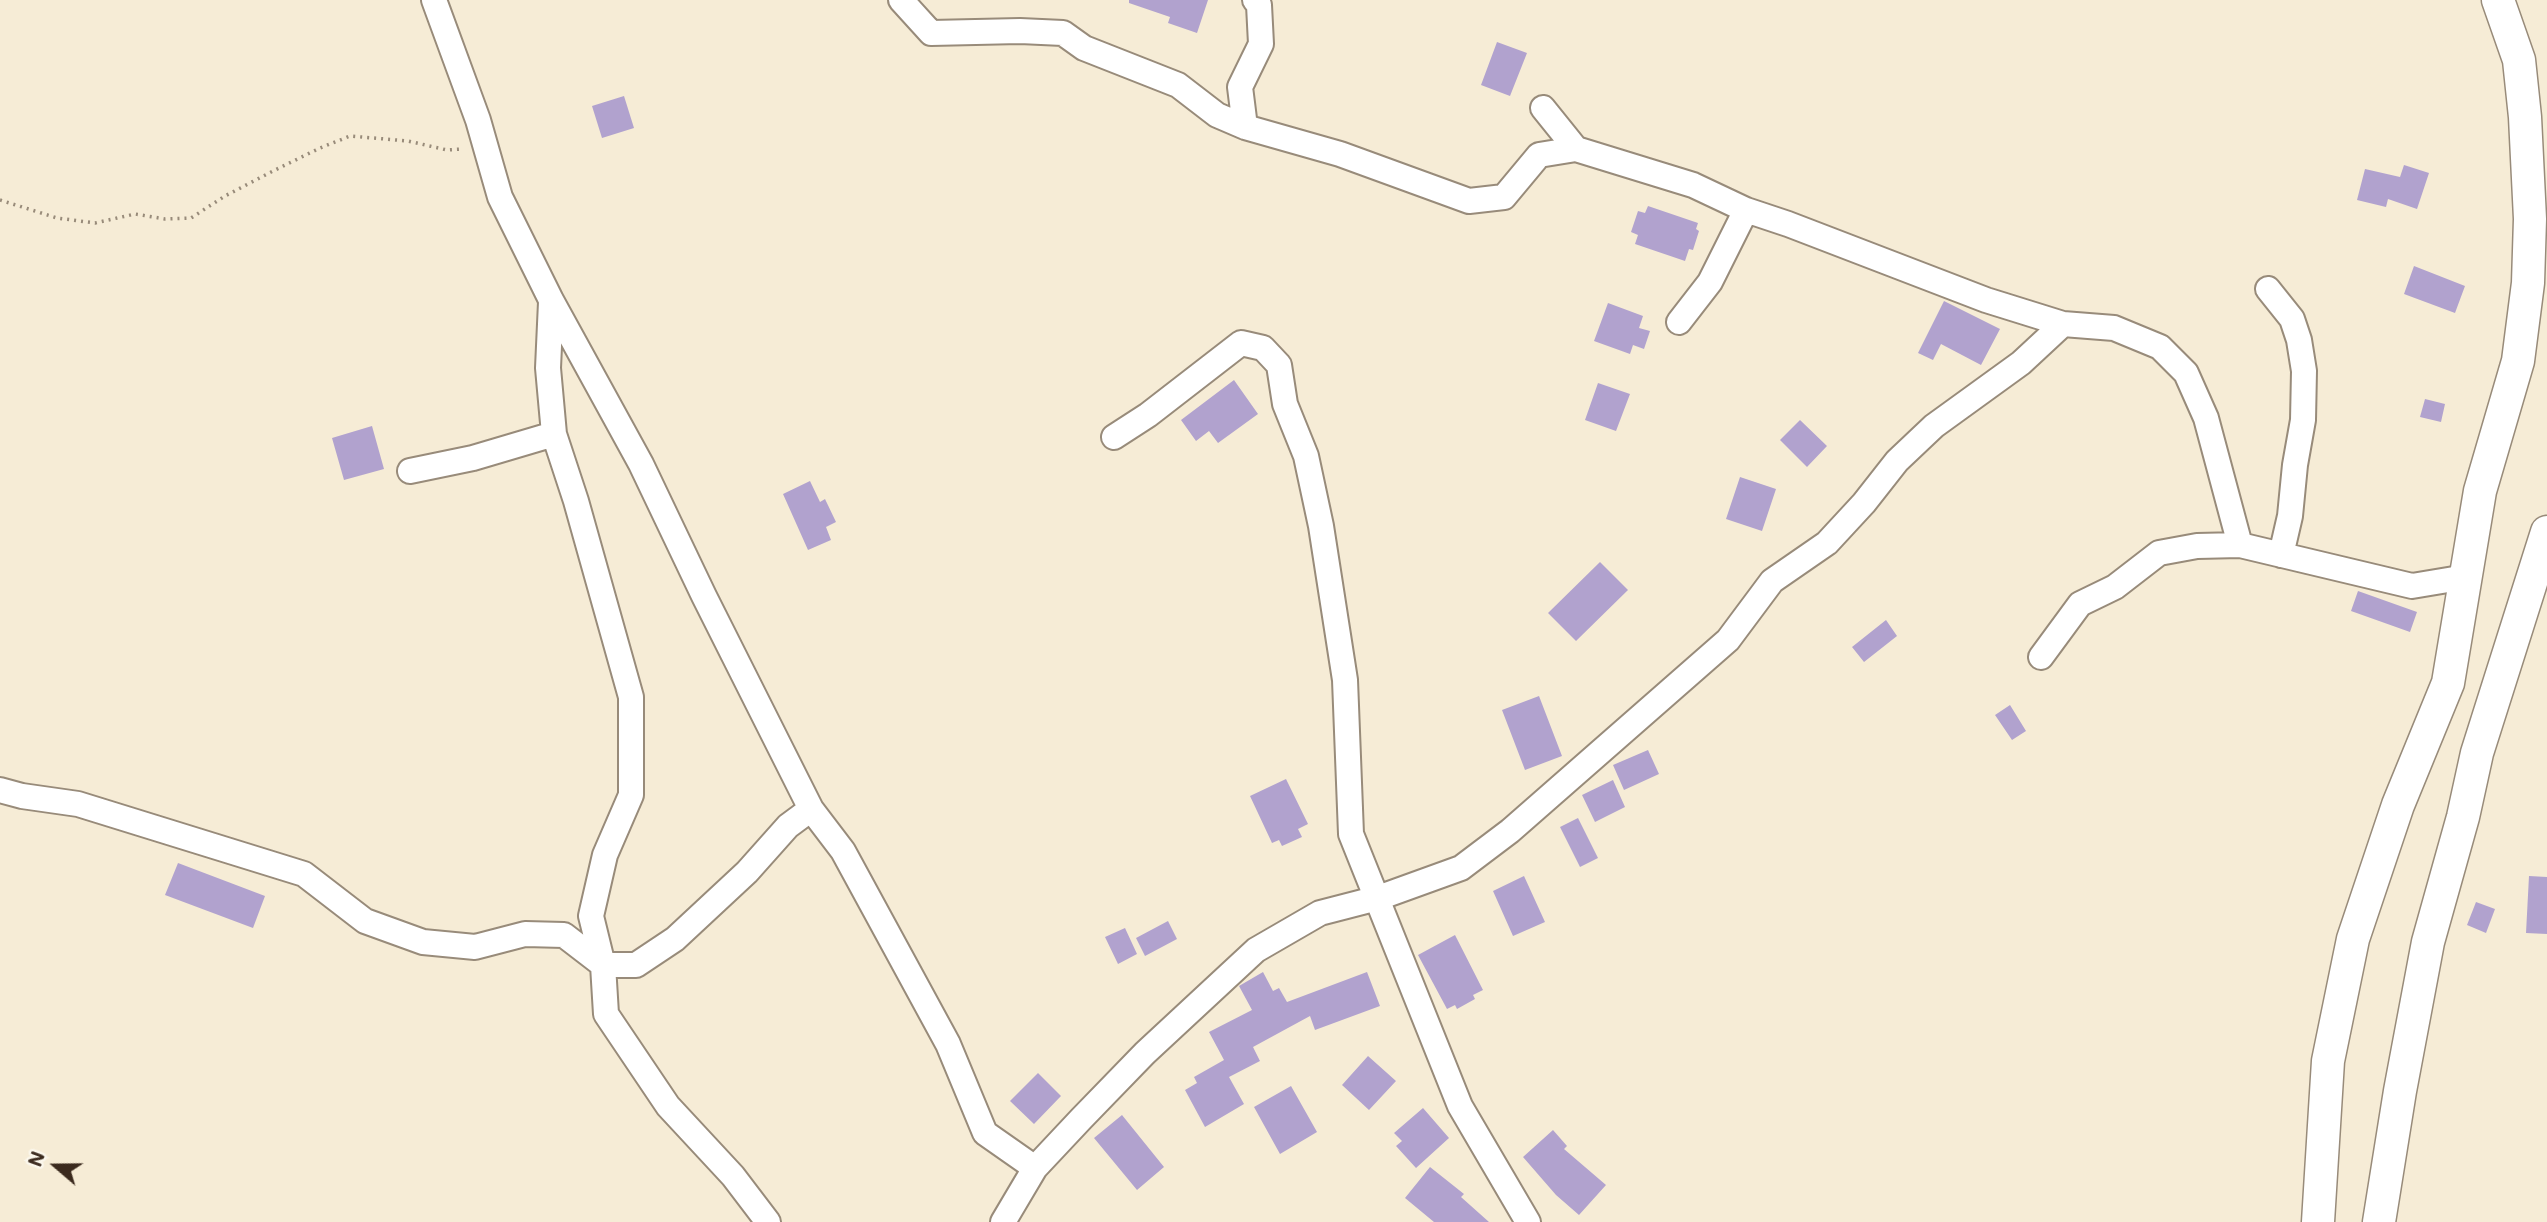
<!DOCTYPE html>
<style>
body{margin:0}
#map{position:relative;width:2547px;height:1222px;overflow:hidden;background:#f6ecd6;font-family:Mali,sans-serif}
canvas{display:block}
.north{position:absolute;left:21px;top:1131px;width:70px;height:70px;-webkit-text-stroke:5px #fbf7ec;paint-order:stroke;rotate:290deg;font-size:19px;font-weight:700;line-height:28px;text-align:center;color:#3b2a1e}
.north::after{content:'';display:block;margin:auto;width:24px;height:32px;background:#3b2a1e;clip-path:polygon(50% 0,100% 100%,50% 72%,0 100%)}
</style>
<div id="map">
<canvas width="2547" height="1222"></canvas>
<div class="north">N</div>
</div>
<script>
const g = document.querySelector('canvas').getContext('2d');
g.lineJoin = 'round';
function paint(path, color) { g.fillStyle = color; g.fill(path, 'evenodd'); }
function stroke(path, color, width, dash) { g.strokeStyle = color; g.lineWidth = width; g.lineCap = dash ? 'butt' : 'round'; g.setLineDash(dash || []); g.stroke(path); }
paint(new Path2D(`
 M1129,0H1208L1197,33L1168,23L1170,17L1129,3Z
 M1497,42L1527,53L1510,96L1481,85Z
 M624,96L634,128L602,138L592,106Z
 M2404,165L2429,173L2417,209L2388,199L2386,207L2357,200L2365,169L2400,177Z
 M1648,206L1698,223L1696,229L1699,231L1693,250L1689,249L1685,261L1635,244L1638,235L1631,232L1638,211L1645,213Z
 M2414,266L2465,286L2455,313L2404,294Z
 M1944,301L2000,329L1981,365L1941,344L1933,360L1918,353Z
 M1608,303L1643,316L1639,328L1650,331L1644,349L1633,345L1630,354L1594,341Z
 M1234,380L1258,414L1218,443L1209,431L1196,441L1181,420Z
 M1598,383L1630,394L1616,431L1585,420Z
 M2425,399L2445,404L2441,422L2420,417Z
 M1800,420L1827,446L1807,467L1780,440Z
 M372,426L384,469L344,480L332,438Z
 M1740,477L1776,489L1762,531L1726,519Z
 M810,481L820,502L825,499L836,522L826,527L831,540L808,550L783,494Z
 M1600,562L1628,590L1576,641L1548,613Z
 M2358,591L2417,612L2410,632L2351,611Z
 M1886,620L1897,636L1864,662L1852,647Z
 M1539,696L1562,756L1525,770L1502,710Z
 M2010,705L2026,731L2012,740L1995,715Z
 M1648,750L1659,774L1624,790L1613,765Z
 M1286,779L1308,824L1298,829L1302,837L1282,846L1279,840L1272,843L1250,796Z
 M1613,780L1625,807L1595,822L1582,795Z
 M1578,818L1598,858L1580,867L1560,827Z
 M178,863L265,896L253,928L165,895Z
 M1524,876L1545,922L1513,936L1493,891Z
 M2529,876L2547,877V934L2526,933Z
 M2476,902L2495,909L2486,933L2467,925Z
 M1168,921L1177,939L1145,956L1136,938Z
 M1125,928L1137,954L1118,964L1105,937Z
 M1455,935L1483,990L1473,995L1475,999L1457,1009L1455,1005L1447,1009L1418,955Z
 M1263,972L1273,991L1279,988L1287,1002L1367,972L1380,1006L1315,1030L1310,1016L1253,1047L1260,1061L1229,1077L1244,1104L1205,1127L1185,1090L1197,1083L1194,1077L1224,1060L1209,1032L1252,1010L1239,986Z
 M1368,1056L1396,1081L1369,1110L1342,1085Z
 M1038,1073L1061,1096L1034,1124L1010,1101Z
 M1291,1086L1317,1132L1280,1154L1254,1107Z
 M1423,1108L1449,1138L1416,1168L1396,1146L1402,1141L1394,1133Z
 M1122,1115L1164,1167L1137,1190L1094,1138Z
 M1553,1130L1567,1146L1564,1149L1606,1185L1579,1215L1556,1195L1523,1157Z
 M1430,1167L1464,1194L1461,1197L1489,1222H1434L1405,1198Z`), '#b1a2ce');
const minor = new Path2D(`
 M434,0L478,120L500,197L551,300L641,464L704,596L811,809L843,851L948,1044L985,1133L1035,1168
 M901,0L931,33L1020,31L1063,33L1084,48L1178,85L1217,115L1245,127L1340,154L1469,201L1504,197L1539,155L1576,149L1693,185L1746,210
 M1543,108L1576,149
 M1245,127L1240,87L1261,44L1259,5L1255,0
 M2268,289L2292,319L2299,340L2304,371L2303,420L2295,465L2290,516L2281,555
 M551,302L548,368L554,434L576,501L631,697V795L605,855L591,916L603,965L606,1014L668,1106L733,1176L768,1222
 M1679,322L1710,282L1746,210L1788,224L1986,300L2063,324
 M1114,437L1148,415L1241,343L1263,348L1279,365L1285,404L1306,456L1321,526L1345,680L1351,834L1460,1106L1528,1222
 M410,471L473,458L554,434
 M2041,657L2080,604L2115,587L2159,553L2197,546L2240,545L2412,586L2466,577
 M0,790L22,796L78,804L304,874L365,921L423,942L475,947L525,934L564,935L603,965H636L675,939L747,872L788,826L811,809
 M1003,1222L1035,1168L1081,1119L1145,1053L1256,950L1320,913L1378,898L1461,868L1510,831L1728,640L1772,581L1827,543L1864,503L1897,461L1934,426L2021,363L2063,324L2114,328L2160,347L2186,373L2206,418L2240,545`);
const major = new Path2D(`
 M2318,1222L2328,1061L2353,939L2398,805L2448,683L2480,491L2518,361L2528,283L2530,219L2525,117L2519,60L2498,0
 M2379,1222L2400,1091L2428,942L2463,817L2477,753L2547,532`);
stroke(minor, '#988b7a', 28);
stroke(major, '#988b7a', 35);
stroke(new Path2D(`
 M0,200L57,218L95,223L135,214L165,219L191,218L225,196L273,171L320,148L350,136L408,141L447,150L462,149`), '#988b7a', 3.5, [2, 5]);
stroke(minor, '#fff', 24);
stroke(major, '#fff', 32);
</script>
